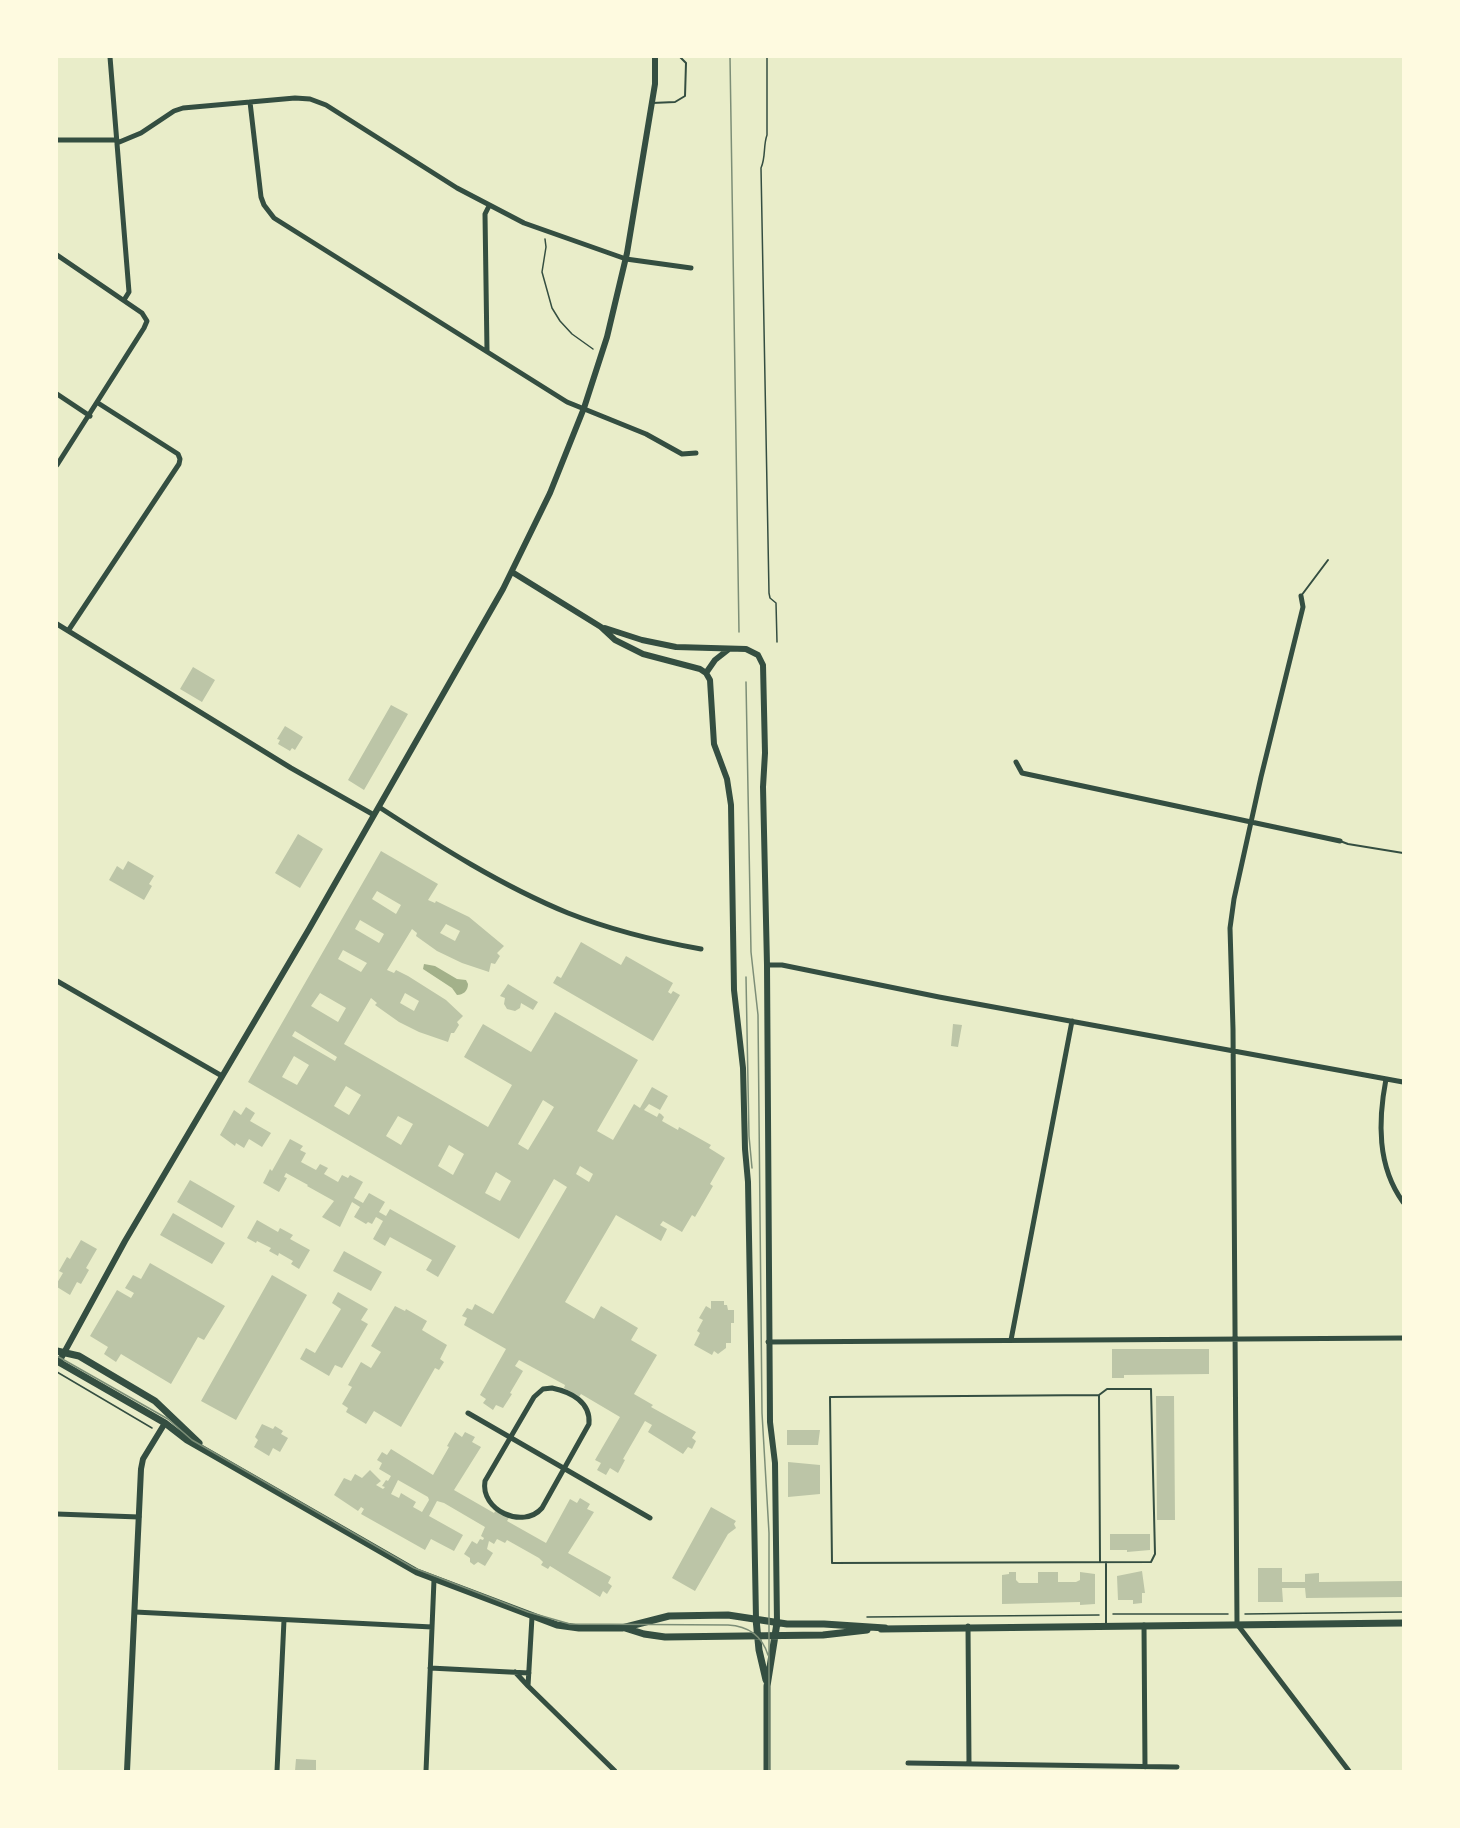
<!DOCTYPE html>
<style>
body{margin:0}
#map{position:relative;width:1460px;height:1828px;overflow:hidden;background:#e9edc9;font-family:Ubuntu,sans-serif}
canvas{display:block}
.frame{position:absolute;inset:0;border:58px solid #fefae0;pointer-events:none}
</style>
<div id="map">
<canvas width="1460" height="1828"></canvas>
<div class="frame"></div>
</div>
<script>
const g = document.querySelector('canvas').getContext('2d');
g.lineJoin = 'round';
function paint(path, color) { g.fillStyle = color; g.fill(path, 'evenodd'); }
function stroke(path, color, width, dash) { g.strokeStyle = color; g.lineWidth = width; g.lineCap = dash ? 'butt' : 'round'; g.setLineDash(dash || []); g.stroke(path); }
paint(new Path2D(`
 M424,964L435,966L457,979L466,980L468,984C468,991 463,995 457,995L452,988L423,969Z`), '#a3b18a');
paint(new Path2D(`
 M193,667L215,680L202,702L180,689Z
 M391,705L408,714L364,790L348,780Z
 M285,726L303,737L295,750L292,748L290,751L278,744L280,740L277,739Z
 M298,834L323,849L300,888L275,873Z
 M381,851L438,884L428,900L435,903L436,901L469,917L504,946L497,953L500,956L495,964L491,963L489,972L462,963L437,951L416,936L417,933L412,929L387,970L394,973L396,970L408,976L446,1000L463,1016L457,1022L459,1025L454,1033H451L448,1042L419,1032L399,1022L375,1005L377,1003L371,998L344,1044L488,1127L512,1085L464,1057L483,1024L531,1052L555,1012L638,1060L597,1131L613,1140L634,1104L640,1108L652,1087L668,1096L660,1110L649,1104L644,1110L657,1117L659,1113L661,1114L664,1117L662,1121L678,1130L679,1127L711,1145L709,1148L725,1158L710,1184L713,1186L695,1217L692,1215L682,1232L663,1221L660,1225L667,1229L661,1241L616,1215L565,1302L594,1319L601,1306L638,1328L631,1340L657,1355L634,1394L653,1405L651,1407L696,1432L692,1438L696,1441L692,1449L688,1447L683,1454L648,1432L652,1425L645,1421L623,1459L625,1460L618,1473L610,1468L606,1475L597,1470L601,1463L595,1460L620,1417L581,1394L579,1397L564,1388L565,1385L519,1360L515,1366L523,1371L510,1393L512,1394L503,1408L496,1405L493,1410L483,1403L486,1399L480,1395L506,1349L464,1325L467,1318L462,1316L467,1308L472,1310L475,1304L493,1314L567,1187L554,1179L519,1239L248,1082ZM377,891L401,905L396,914L372,899ZM360,920L384,934L379,943L355,929ZM446,924L460,931L455,941L440,933ZM343,950L367,963L361,972L338,959ZM320,993L346,1008L338,1022L311,1006ZM405,993L419,1001L414,1011L400,1003ZM295,1031L337,1057L335,1061L292,1036ZM294,1056L309,1065L297,1085L282,1077ZM346,1086L361,1095L349,1115L334,1106ZM543,1100L554,1107L528,1150L518,1144ZM398,1116L413,1124L401,1145L386,1136ZM449,1145L464,1154L453,1175L438,1166ZM580,1166L593,1174L589,1182L576,1174ZM496,1172L511,1181L500,1201L485,1193Z
 M128,861L154,876L149,884L152,886L144,900L109,880L117,866L123,870Z
 M581,942L621,965L626,956L673,983L668,992L671,994L673,991L680,995L653,1041L553,983L557,976L561,978Z
 M508,984L538,1002L533,1010L521,1003L520,1008L515,1011L507,1009L504,1004L505,998L500,996Z
 M953,1024L962,1025L958,1047L951,1046Z
 M246,1107L255,1113L250,1121L271,1133L262,1147L249,1139L244,1148L236,1143L235,1146L220,1135L234,1110L241,1115Z
 M290,1139L303,1146L300,1150L306,1153L301,1162L316,1170L320,1164L328,1168L324,1174L338,1182L342,1175L348,1178L350,1175L363,1182L354,1198L363,1203L369,1193L385,1202L379,1212L386,1216L390,1209L456,1246L438,1277L426,1270L432,1260L390,1237L385,1246L373,1239L383,1221L376,1217L372,1224L368,1222L366,1224L354,1217L360,1207L352,1202L340,1227L322,1217L334,1201L307,1186L308,1185L286,1173L284,1177L287,1178L279,1192L263,1183L270,1169L272,1171Z
 M190,1180L235,1206L222,1228L177,1202Z
 M173,1213L225,1243L212,1264L160,1235Z
 M257,1220L278,1232L280,1228L293,1235L290,1239L310,1250L299,1269L291,1264L293,1261L279,1253L278,1256L269,1251L271,1248L257,1241L256,1243L247,1238Z
 M81,1240L97,1249L86,1268L89,1270L81,1284L77,1282L70,1295L57,1287V1283L63,1273L59,1271L67,1257L70,1259Z
 M344,1251L382,1272L371,1291L333,1271Z
 M150,1263L225,1306L204,1340L198,1337L171,1384L121,1354L116,1362L104,1354L108,1347L90,1336L117,1290L131,1298L134,1293L125,1288L133,1275L141,1279Z
 M272,1275L307,1295L236,1420L201,1401Z
 M338,1292L368,1309L361,1320L368,1324L342,1368L335,1365L329,1376L300,1359L306,1348L315,1353L341,1309L332,1303Z
 M711,1301H724V1305H727L728,1310H734V1323H731V1343H726V1348L718,1354L714,1351L712,1355L694,1345L700,1333L697,1331L703,1320L699,1318L706,1306L711,1309Z
 M395,1306L405,1311L406,1309L427,1321L422,1330L447,1345L440,1359L444,1362L439,1370L435,1368L401,1427L374,1411L366,1424L346,1412L348,1408L342,1404L352,1387L348,1385L361,1362L371,1368L381,1352L371,1346Z
 M1112,1349H1209V1374L1124,1375V1378H1112Z
 M1156,1396H1174L1175,1520H1157Z
 M262,1424L273,1429L275,1426L283,1431L281,1434L288,1438L280,1452L273,1448L269,1456L254,1447L258,1440L255,1437Z
 M787,1430H820L818,1445H787Z
 M455,1432L462,1437L465,1432L475,1437L472,1442L481,1447L454,1490L494,1513L496,1510L509,1518L507,1521L546,1543L570,1499L577,1503L580,1498L590,1504L587,1509L594,1512L568,1553L611,1577L608,1583L612,1586L607,1594L603,1591L600,1597L550,1566L548,1569L541,1565L543,1562L539,1558L507,1540L505,1543L497,1539L494,1544L489,1541L487,1549L493,1553L485,1566L478,1562L474,1565L470,1562V1558L464,1554L472,1541L477,1544L480,1539L483,1540L484,1538L481,1536L485,1527L444,1503L437,1501L429,1516L463,1535L454,1551L431,1539L425,1550L361,1514L364,1509L361,1507L358,1511L334,1495L344,1478L351,1481L355,1474L362,1478L370,1470L381,1481L376,1485L383,1489L385,1487L382,1486L386,1480L388,1481L391,1476L379,1469L382,1463L377,1460L382,1452L387,1455L391,1449L433,1475L449,1447L447,1446ZM398,1480L428,1497L429,1500L422,1512L413,1507L416,1502L401,1493L399,1498L391,1494Z
 M788,1462L820,1465V1494L788,1497Z
 M711,1507L736,1521L734,1524L736,1528L728,1534L695,1591L672,1578Z
 M1110,1534H1150V1550L1127,1552V1550H1110Z
 M1258,1568H1282V1582H1305V1574L1319,1573V1582L1403,1581V1597L1306,1598L1305,1588H1282L1283,1602H1258Z
 M1142,1571L1145,1593H1142V1603L1133,1604V1600H1118L1117,1576Z
 M1009,1572H1016V1580L1019,1583H1038V1572H1058V1582H1076L1080,1580V1572L1095,1574V1604L1080,1605V1602L1002,1604V1575L1009,1574Z
 M296,1759L316,1760V1771H295Z`), '#bcc5a7');
stroke(new Path2D(`
 M767,57V135C763,146 766,157 761,168L769,593L770,598L776,603L777,642
 M545,239L546,247L542,272L552,308L560,321L572,334L593,349
 M57,1372L152,1428
 M1113,1614H1228
 M1245,1614L1403,1612
 M867,1617L1099,1615`), '#344e41', 1.5);
stroke(new Path2D(`
 M652,103L675,102L685,96L686,63L680,57
 M1301,596L1328,560
 M1340,841L1348,844L1403,853
 M1107,1389H1151L1155,1554L1151,1562L832,1563L830,1397L1099,1395Z
 M1099,1395L1100,1562
 M1106,1625V1562`), '#344e41', 2);
stroke(new Path2D(`
 M110,57L129,292L124,300
 M250,102L261,197L264,205L274,218L567,402L646,434L682,454L696,453
 M57,140H117
 M117,143L141,133L174,111L183,108L295,98L310,99L326,105L457,188L524,223L626,259L691,268
 M57,255L142,313L147,321L144,328L57,465
 M487,351L485,214L489,206
 M57,394L90,416
 M1301,596L1303,607L1261,777L1234,899L1230,928L1233,1029L1237,1624L1349,1771
 M57,624L291,768L374,815
 M68,631L179,464L180,459L178,454L98,403
 M1016,762L1022,773L1340,841
 M379,807C439,846 502,886 568,913C611,930 656,941 701,949
 M767,965H782L939,997L1403,1082
 M57,981L222,1076
 M1386,1079C1378,1121 1377,1166 1403,1202
 M1011,1340L1072,1021
 M768,1342L1403,1338
 M552,1388C571,1392 591,1402 589,1424L542,1508C523,1530 480,1510 485,1481L534,1397L543,1389Z
 M468,1413L650,1518
 M57,1514L139,1517
 M135,1612L432,1627
 M532,1617L528,1686L615,1771
 M1144,1625L1145,1767
 M968,1626L969,1764
 M430,1668L529,1673
 M515,1672L528,1686
 M908,1763L1177,1767
 M277,1771L284,1620
 M426,1771L434,1580`), '#344e41', 5);
stroke(new Path2D(`
 M512,572L601,627L615,640L643,654L700,669L706,673L710,680L714,744L727,779L731,805L734,990L743,1068L745,1149L748,1182L756,1619
 M605,628L642,640L676,647L746,649L758,655L763,665L765,753L763,787L767,965L770,1422L775,1463L777,1623
 M706,673L715,660L729,649
 M59,1362L125,1241L309,929L503,589L550,493L584,408L607,337L627,253L655,84V57
 M127,1771L141,1469L143,1459L165,1423`), '#344e41', 6);
stroke(new Path2D(`
 M57,1351L79,1356L155,1401L199,1443
 M57,1361L165,1423L187,1440L215,1456L417,1572L557,1625L579,1628H622L669,1616L728,1615L787,1624H824L885,1628
 M756,1619L759,1650L766,1680
 M625,1628L644,1634L665,1637L823,1635L867,1630
 M881,1629L1403,1623
 M767,1771V1686L777,1623`), '#344e41', 7);
stroke(new Path2D(`
 M730,57L739,632
 M746,682L751,952L758,1015L762,1413L769,1533V1771
 M746,977L749,1136L752,1168
 M57,1356L168,1419L192,1440L414,1568L528,1612L570,1624L728,1625C748,1626 762,1636 768,1655`), '#7c8e77', 1.5);
</script>
